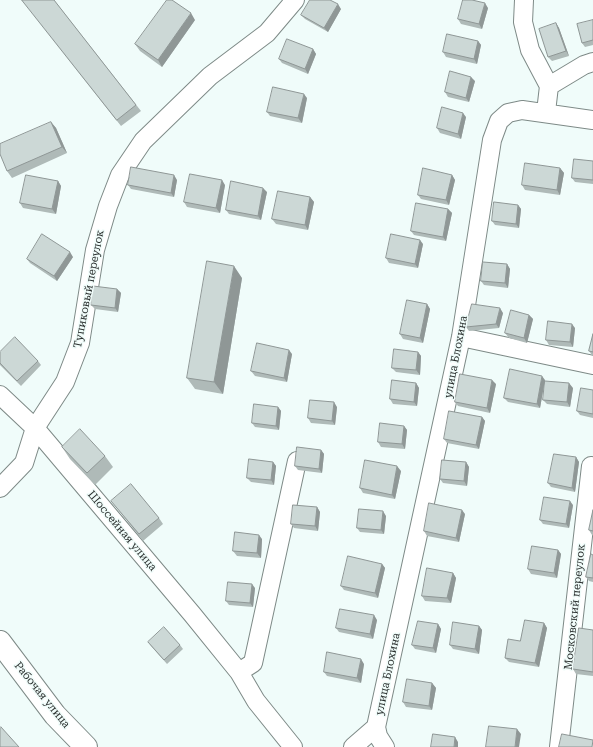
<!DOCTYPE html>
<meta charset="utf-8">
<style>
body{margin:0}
canvas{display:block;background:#f0fcfa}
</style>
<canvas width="593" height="747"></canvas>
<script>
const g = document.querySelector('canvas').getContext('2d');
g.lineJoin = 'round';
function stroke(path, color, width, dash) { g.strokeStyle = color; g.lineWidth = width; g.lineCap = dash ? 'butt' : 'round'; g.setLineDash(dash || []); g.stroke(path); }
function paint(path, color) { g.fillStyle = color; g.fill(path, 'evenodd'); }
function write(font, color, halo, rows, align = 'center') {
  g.font = font + ' "Roboto Serif",serif'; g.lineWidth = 3; g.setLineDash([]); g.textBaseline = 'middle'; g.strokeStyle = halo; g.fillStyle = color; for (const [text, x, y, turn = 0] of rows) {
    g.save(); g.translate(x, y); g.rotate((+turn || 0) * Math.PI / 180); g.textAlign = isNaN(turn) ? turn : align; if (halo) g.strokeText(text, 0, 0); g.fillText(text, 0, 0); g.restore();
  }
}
const street = new Path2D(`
 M524,0L523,22L530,50L549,86L546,112
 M549,86L584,65L593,62
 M461,337L593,365
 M0,395L35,428L192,614L239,672L256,701L293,747
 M0,488L24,463L35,428L65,382L80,343L95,250L108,206L120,175L143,141L210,76L267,33L295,0
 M239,672L253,663L297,461
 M376,727L378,736L385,747
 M353,747L376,727L461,337L492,140L499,121L508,113L522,110L593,120
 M559,747L591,466`);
const secondary = new Path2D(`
 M0,642L55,715L86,747`);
stroke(street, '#7e8a87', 20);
stroke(secondary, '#7e8a87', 24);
stroke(street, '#fff', 18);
stroke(secondary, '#fff', 22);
paint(new Path2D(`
 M22,0H54L141,111L121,126Z
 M488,8L482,29L461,24L458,19Z
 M341,9L328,32L305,19L301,15Z
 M195,20L162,67L140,51L135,44Z
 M593,20V45L585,47L582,43Z
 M556,23L559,28L569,56L552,61L548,57Z
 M478,41L481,45L477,64L446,57L443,52Z
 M313,49L316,54L308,74L282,63L279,59Z
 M475,81L469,102L448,97L445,92Z
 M307,98L302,123L270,116L267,112Z
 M466,117L461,139L440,133L437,128Z
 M51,122L56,128L67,153L12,178L7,171Z
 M593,161V184L575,182L572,178Z
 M560,168L564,173L560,195L525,190L522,185Z
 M452,175L455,180L449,205L421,199L418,195Z
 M177,180L174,197L131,189L128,185Z
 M58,181L61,186L56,214L23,208L20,203Z
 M225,185L220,213L187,207L184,202Z
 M267,192L261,220L229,214L226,210Z
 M310,197L314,202L308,230L276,224L272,219Z
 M518,205L521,209L519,228L495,225L492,221Z
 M448,209L452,213L446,241L414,235L411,231Z
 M423,244L418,268L389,263L386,258Z
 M73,257L57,281L30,263L27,259Z
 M507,264L510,269L508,288L484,285L481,281Z
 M242,278L223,394L195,389L187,378Z
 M117,289L121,293L118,312L95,309L91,305Z
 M427,304L430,309L423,343L403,339L400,334Z
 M503,313L499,328L469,331L466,327Z
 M529,315L533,319L527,343L509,338L505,333Z
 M575,328L573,347L549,345L546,340Z
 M593,334V356L592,355L589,351Z
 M0,352L38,361L41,365L21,386L0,365Z
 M418,352L421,356L420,375L396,372L392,368Z
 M292,354L287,382L255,376L251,371Z
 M545,380L540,408L508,402L504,398Z
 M416,383L419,388L417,406L393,404L390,399Z
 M496,384L490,413L458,406L455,402Z
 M573,388L570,407L547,404L543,400Z
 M593,390V418L580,415L577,411Z
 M278,407L281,411L279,430L255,427L252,423Z
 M337,407L335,425L311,423L308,418Z
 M482,417L485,421L479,449L447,443L444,439Z
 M404,426L407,430L405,449L381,447L378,442Z
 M62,447L105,456L113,467L95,485L70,459Z
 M321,450L324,454L322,473L298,470L295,466Z
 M576,457L579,462L575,492L551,487L548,483Z
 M273,462L276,466L274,485L251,482L247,478Z
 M466,462L469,467L467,486L443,483L440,479Z
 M401,471L395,499L363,493L360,488Z
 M111,501L159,518L163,524L143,541L116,507Z
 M573,505L569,528L543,524L540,520Z
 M317,507L320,512L318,531L294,528L291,524Z
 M593,510V535H592L589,530Z
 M465,514L459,542L427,536L424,531Z
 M386,516L384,534L360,532L357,528Z
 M262,539L261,558L237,556L233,551Z
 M558,550L561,554L557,578L531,574L528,569Z
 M593,555V582L589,581L586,577Z
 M382,564L385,568L378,598L344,590L341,586Z
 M453,573L456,578L451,603L425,601L422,596Z
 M255,588L253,607L229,605L226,601Z
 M377,620L373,639L339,632L336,628Z
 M544,623L547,628L539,667L509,662L505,658L520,641Z
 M438,624L441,629L436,653L415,649L412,645Z
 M479,626L482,630L479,654L453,649L450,645Z
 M593,630V676L576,674L573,669Z
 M148,642L180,645L183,649L167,664L151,646Z
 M364,664L361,683L327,676L324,672Z
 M432,683L436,688L432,710L406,707L403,702Z`), '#afbab8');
paint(new Path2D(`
 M485,3L488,8L482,29L479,24Z
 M338,4L341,9L328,32L324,28Z
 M191,13L195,20L162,67L158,60Z
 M556,23L559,28L569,56L566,51Z
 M478,41L481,45L477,64L474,59Z
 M313,49L316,54L308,74L305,69Z
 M471,77L475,81L469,102L466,98Z
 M304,94L307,98L302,123L298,118Z
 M463,113L466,117L461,139L458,134Z
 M51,122L56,128L67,153L62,147Z
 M560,168L564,173L560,195L557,190Z
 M174,175L177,180L174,197L171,193Z
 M452,175L455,180L449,205L446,200Z
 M222,180L225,185L220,213L216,208Z
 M58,181L61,186L56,214L52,209Z
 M263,188L267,192L261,220L258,216Z
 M310,197L314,202L308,230L305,225Z
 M518,205L521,209L519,228L516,224Z
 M448,209L452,213L446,241L443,237Z
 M420,240L423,244L418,268L415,264Z
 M70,252L73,257L57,281L54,276Z
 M507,264L510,269L508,288L505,283Z
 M234,266L242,278L223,394L214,382Z
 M117,289L121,293L118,312L115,308Z
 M427,304L430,309L423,343L420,338Z
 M500,308L503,313L499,328L496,324Z
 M529,315L533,319L527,343L524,338Z
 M572,324L575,328L573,347L570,342Z
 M289,350L292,354L287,382L284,378Z
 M418,352L421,356L420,375L416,370Z
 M542,376L545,380L540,408L537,404Z
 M492,380L496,384L490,413L487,408Z
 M416,383L419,388L417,406L414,402Z
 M569,383L573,388L570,407L567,402Z
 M334,402L337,407L335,425L332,421Z
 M278,407L281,411L279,430L276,426Z
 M482,417L485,421L479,449L476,445Z
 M404,426L407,430L405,449L402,444Z
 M321,450L324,454L322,473L319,469Z
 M576,457L579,462L575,492L572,488Z
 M273,462L276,466L274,485L271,480Z
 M466,462L469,467L467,486L464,481Z
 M397,466L401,471L395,499L392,495Z
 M570,501L573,505L569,528L566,524Z
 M317,507L320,512L318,531L315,526Z
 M462,510L465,514L459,542L456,538Z
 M383,511L386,516L384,534L381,530Z
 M259,535L262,539L261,558L257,553Z
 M558,550L561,554L557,578L554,573Z
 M382,564L385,568L378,598L375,593Z
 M453,573L456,578L451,603L447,598Z
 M252,584L255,588L253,607L250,603Z
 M374,615L377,620L373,639L370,634Z
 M544,623L547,628L539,667L535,663Z
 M438,624L441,629L436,653L433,648Z
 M479,626L482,630L479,654L475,649Z
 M361,659L364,664L361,683L357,678Z
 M432,683L436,688L432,710L429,706Z
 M517,729L521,734L519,747H515Z
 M455,737L458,742V747H454Z`), '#8f9796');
const building = new Path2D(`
 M22,0H54L136,105L117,120Z
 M167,0H172L191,13L158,60L135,44Z
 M310,0H330L338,4L324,28L301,15Z
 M463,0H472L485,3L479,24L458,19Z
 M593,20V40L582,43L577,24Z
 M556,23L566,51L548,57L539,29Z
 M447,34L478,41L474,59L443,52Z
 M287,39L313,49L305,69L279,59Z
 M450,71L471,77L466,98L445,92Z
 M273,87L304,94L298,118L267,112Z
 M442,107L463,113L458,134L437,128Z
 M51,122L62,147L7,171L0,154V144Z
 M574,159L593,161V180L572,178Z
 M525,163L560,168L557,190L522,185Z
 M131,167L174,175L171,193L128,185Z
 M423,168L452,175L446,200L418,195Z
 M190,174L222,180L216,208L184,202Z
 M26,175L58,181L52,209L20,203Z
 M231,181L263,188L258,216L226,210Z
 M278,191L310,197L305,225L272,219Z
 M494,202L518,205L516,224L492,221Z
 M416,203L448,209L443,237L411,231Z
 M42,234L70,252L54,276L27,259Z
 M391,234L420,240L415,264L386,258Z
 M207,261L234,266L214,382L187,378Z
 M483,262L507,264L505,283L481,281Z
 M93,286L117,289L115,308L91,305Z
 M407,300L427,304L420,338L400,334Z
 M472,304L500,308L496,324L466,327Z
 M511,310L529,315L524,338L505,333Z
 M548,321L572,324L570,342L546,340Z
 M593,334V352L589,351Z
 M15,337L38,361L17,381L0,363V352Z
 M257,343L289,350L284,378L251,371Z
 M394,349L418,352L416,370L392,368Z
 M510,369L542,376L537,404L504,398Z
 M460,374L492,380L487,408L455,402Z
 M392,380L416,383L414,402L390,399Z
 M545,381L569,383L567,402L543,400Z
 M581,388L593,390V414L577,411Z
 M310,400L334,402L332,421L308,418Z
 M254,404L278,407L276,426L252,423Z
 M449,411L482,417L476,445L444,439Z
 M380,423L404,426L402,444L378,442Z
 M80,429L105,456L87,473L62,447Z
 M297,447L321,450L319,469L295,466Z
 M554,454L576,457L572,488L548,483Z
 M249,459L273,462L271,480L247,478Z
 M365,460L397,466L392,495L360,488Z
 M442,460L466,462L464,481L440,479Z
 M131,484L159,518L139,534L111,501Z
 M544,497L570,501L566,524L540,520Z
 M429,503L462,510L456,538L424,531Z
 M293,505L317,507L315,526L291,524Z
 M359,509L383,511L381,530L357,528Z
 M593,510V531L589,530Z
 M235,532L259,535L257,553L233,551Z
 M532,546L558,550L554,573L528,569Z
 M591,554L593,555V578L586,577Z
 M348,556L382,564L375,593L341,586Z
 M427,568L453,573L447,598L422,596Z
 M228,582L252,584L250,603L226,601Z
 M340,609L374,615L370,634L336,628Z
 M525,620L544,623L535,663L505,658L508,639L520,641Z
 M418,621L438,624L433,648L412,645Z
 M453,622L479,626L475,649L450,645Z
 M164,627L180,645L164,660L148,642Z
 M579,628L593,630V672L573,669Z
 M327,652L361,659L357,678L324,672Z
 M407,679L432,683L429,706L403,702Z
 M489,726L517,729L515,747H486Z
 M1,727L19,747H0V728Z
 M433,734L455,737L454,747H431Z
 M562,734L593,740L592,747H559Z`);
paint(building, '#ccd8d6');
stroke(building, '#8f9796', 1);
write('11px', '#2a2f2e', '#f0fcfa', [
 ["Тупиковый переулок",89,289,-79],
 ["улица Блохина",456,357,-79],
 ["Шоссейная улица",122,531,50],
 ["Московский переулок",575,607,-84],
 ["улица Блохина",388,674,-78],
 ["Рабочая улица",42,695,51]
]);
</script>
